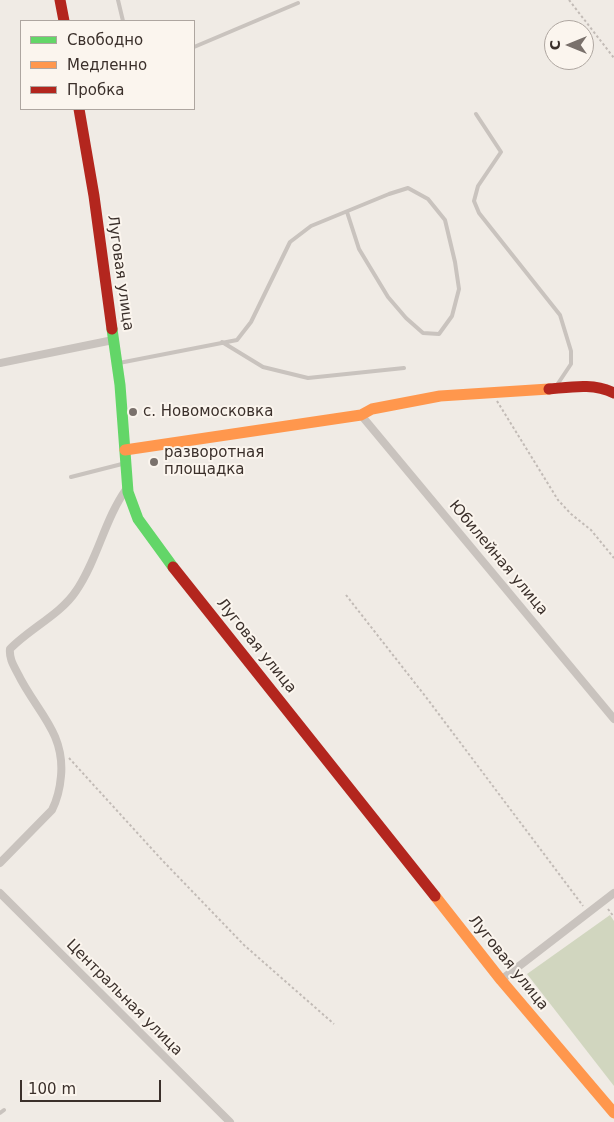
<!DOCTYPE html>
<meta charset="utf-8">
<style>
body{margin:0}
#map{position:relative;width:614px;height:1122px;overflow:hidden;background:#f0ebe5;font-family:"DejaVu Sans",sans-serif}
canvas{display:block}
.legend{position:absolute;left:20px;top:20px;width:175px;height:90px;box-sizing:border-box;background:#fbf5ee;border:1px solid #aea6a0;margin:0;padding:6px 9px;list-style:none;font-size:15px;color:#3b302b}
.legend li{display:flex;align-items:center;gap:10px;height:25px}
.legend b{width:25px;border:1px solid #aea6a0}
.north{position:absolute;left:544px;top:20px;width:50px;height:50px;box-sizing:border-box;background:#fbf5ee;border:1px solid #aea6a0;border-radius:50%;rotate:270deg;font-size:14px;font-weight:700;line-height:20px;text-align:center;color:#3b302b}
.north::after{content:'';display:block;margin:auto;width:18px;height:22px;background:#7a716c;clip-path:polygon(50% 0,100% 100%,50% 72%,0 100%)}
.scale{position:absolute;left:20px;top:1080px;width:141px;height:22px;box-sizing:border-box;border:2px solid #3b302b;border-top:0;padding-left:6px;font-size:15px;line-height:18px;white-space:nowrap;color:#3b302b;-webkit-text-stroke:4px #fbf5ee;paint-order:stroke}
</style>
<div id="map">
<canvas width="614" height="1122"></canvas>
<ul class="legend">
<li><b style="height:6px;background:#63d668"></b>Свободно</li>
<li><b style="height:6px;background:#ff974d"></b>Медленно</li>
<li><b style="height:6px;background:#b3261e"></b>Пробка</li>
</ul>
<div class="north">С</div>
<div class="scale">100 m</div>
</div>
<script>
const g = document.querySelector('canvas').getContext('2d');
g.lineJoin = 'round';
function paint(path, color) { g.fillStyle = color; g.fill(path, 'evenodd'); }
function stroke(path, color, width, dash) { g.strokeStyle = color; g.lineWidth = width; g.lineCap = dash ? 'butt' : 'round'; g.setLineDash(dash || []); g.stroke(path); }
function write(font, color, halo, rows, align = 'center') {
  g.font = font + ' "DejaVu Sans",sans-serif'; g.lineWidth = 4; g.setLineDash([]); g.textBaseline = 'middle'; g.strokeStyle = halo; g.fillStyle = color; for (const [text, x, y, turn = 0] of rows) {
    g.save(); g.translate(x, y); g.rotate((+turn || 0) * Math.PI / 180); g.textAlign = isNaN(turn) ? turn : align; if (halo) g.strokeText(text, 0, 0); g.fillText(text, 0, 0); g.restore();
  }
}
paint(new Path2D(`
 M610,915L614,921V1086L527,974Z`), '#d1d6bf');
stroke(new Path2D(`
 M569,0L614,58
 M497,401L558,500L571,514L591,530L614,558
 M346,595L429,701L583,906
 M69,758L162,860L244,945L334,1024
 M608,909L614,917`), '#c2bbb6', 2, [2.5, 2.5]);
stroke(new Path2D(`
 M118,0L123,21
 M194,47L298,3
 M476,114L501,152L478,186L474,201L479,213L560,315L571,351V364L557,385
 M222,342L263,367L308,378L404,368
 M119,363L237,340L251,322L290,242L311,226L389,194L408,188L428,199L445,220L455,262L459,289L452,316L439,334L423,333L406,318L388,297L359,249L347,212
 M71,477L122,464
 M0,1113L4,1110`), '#c9c3be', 4);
stroke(new Path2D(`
 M0,363L113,340
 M361,415L614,719
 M0,863L52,810C58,798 60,788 61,776C65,732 36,711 18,674C14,666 9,659 10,649C29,629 61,614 76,591C98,559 104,520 127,488
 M0,893L230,1122
 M501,980L614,893`), '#c9c3be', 8);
stroke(new Path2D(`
 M112,329L120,385L128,492L138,519L173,567`), '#63d668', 11);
stroke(new Path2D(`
 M125,450L361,415L372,409L440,396L549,389
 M435,896L501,980L614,1113`), '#ff974d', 11);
stroke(new Path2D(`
 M60,0L64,21
 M79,109L94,196L112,329
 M549,389C572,387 593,383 614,393
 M173,567L435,896`), '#b3261e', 11);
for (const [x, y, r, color] of [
 [133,412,5,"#7a716c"],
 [154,462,5,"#7a716c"]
]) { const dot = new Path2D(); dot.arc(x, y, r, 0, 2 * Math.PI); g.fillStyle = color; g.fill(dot); stroke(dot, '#fbf5ee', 2); }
write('15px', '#3b302b', '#fbf5ee', [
 ["Луговая улица",120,273,82],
 ["Юбилейная улица",498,558,50],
 ["Луговая улица",256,646,51],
 ["Луговая улица",508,963,51],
 ["Центральная улица",124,998,45]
]);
write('15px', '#3b302b', '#fbf5ee', [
 ["с. Новомосковка",143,412],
 ["разворотная",164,453],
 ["площадка",164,470]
], 'left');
</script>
